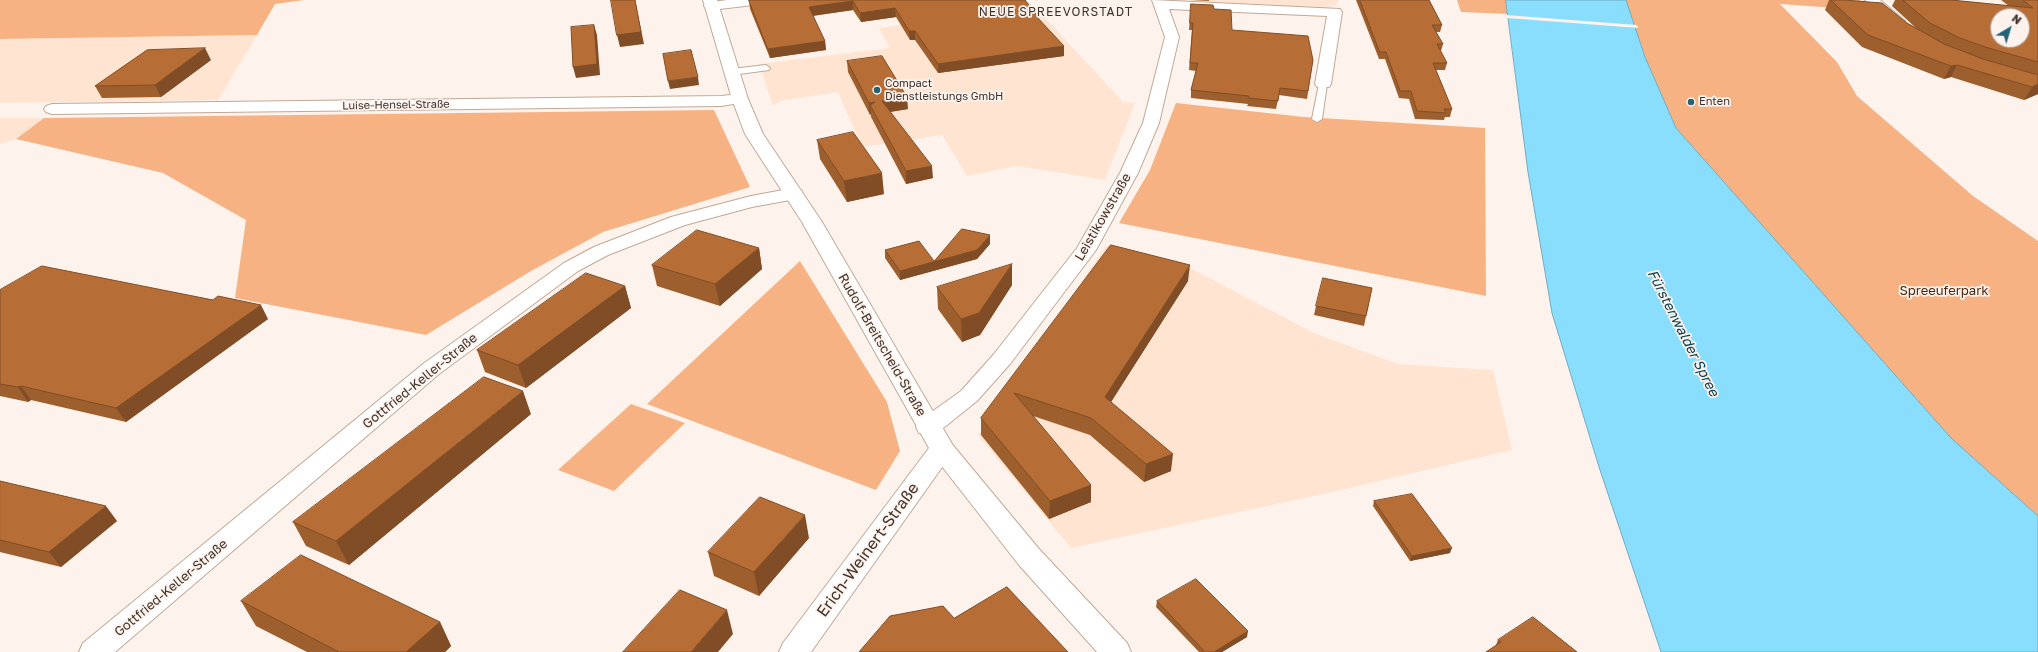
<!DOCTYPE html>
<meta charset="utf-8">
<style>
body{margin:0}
#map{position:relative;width:2038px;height:652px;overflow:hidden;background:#fef3ec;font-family:"Golos Text",sans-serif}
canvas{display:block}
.north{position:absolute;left:1990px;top:8px;width:40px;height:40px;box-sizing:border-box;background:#fef3ec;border:1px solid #b1a69f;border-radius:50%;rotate:38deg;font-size:11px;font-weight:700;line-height:16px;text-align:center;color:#3d322c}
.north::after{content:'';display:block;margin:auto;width:14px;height:18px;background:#226277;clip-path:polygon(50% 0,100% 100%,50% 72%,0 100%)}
</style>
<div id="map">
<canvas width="2038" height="652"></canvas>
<div class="north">N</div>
</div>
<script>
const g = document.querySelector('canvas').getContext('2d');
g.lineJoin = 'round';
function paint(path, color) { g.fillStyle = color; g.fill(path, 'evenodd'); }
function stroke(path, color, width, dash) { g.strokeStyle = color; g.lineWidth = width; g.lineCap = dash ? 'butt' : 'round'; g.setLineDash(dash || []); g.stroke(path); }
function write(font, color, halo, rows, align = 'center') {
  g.font = font + ' "Golos Text",sans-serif'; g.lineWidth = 3.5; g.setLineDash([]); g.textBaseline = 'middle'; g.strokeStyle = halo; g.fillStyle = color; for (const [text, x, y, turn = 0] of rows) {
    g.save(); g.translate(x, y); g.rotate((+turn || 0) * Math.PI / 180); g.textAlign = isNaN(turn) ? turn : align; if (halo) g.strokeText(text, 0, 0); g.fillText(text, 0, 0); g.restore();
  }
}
paint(new Path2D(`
 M1182,0H1339L1336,5L1325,8Z
 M1036,8L1123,102L1135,103L1105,180L1017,166L967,176L942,135L862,147L838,92L780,101L773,106L759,64L890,48L879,28Z
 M257,35L218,100L0,103V39Z
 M0,118H44L16,139L0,144Z
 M1106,246L1190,268L1314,333L1398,364L1493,370L1512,450L1328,493L1071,548L978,435Z`), '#ffe4d2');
paint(new Path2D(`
 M0,0H304L275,4L257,35L0,39Z
 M1457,0H1506L1508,14L1461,12Z
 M1626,0H1859L1878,11L1780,4L1837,62L1857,96L1973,196L2038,241V516L1951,438L1676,128L1645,57Z
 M1176,103L1304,117L1485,128L1486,296L1119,223L1150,170Z
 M714,110L750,187L603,232L531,271L426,335L235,298L246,220L163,173L16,139L44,118Z
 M800,261L887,402L900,451L876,490L647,404Z
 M631,404L685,423L614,491L558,470Z`), '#f7b283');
const water = new Path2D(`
 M1506,0H1626L1645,57L1676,128L1951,438L2038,516V652H1661L1599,467L1552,313L1528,172Z`);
paint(water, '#89ddfd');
stroke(water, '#72aabe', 1);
paint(new Path2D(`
 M1506,15L1637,25L1638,28L1507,18Z`), '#fef3ec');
const service = new Path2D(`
 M766,65L770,68L769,70L732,75L728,72L732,69Z
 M1323,81L1327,84L1322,119L1317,122L1312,119L1319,84Z`);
const minor = new Path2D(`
 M727,0H769L767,3L762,4L711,10L706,9L704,6L706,3Z
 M1152,0L1340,9L1342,12L1331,84L1329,87H1317L1315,84L1327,16L1169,9L1179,37L1159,123L1138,173L1096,250L1010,364L977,401L937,433L928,435L919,433L916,427L919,421L961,391L994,354L1077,248L1120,173L1143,123L1165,37Z
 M1865,0H1880L1905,21L1903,24H1893Z
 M740,94L746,96L748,99L746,102L721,106L52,114L46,112L44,109L46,106L52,104L721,96Z
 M794,188L801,190L803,194L801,198L752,207L685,225L608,255L578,271L439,374L115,652H79L83,643L423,364L564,263L594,247L671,217L751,196Z
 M942,440L951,443L1039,549L1127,643L1131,652H1097L1019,565L933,455L929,449L933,443Z`);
const secondary = new Path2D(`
 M703,0H717L748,99L763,134L822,222L955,449L811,652H779L783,643L929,448L802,222L745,134L732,99Z`);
stroke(service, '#c1a897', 2);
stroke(minor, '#c1a897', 2);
stroke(secondary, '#c1a897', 2);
paint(service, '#fff');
paint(minor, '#fff');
paint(secondary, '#fff');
paint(new Path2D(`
 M749,0H1025L1038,18L1064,56L938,73L915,40H910L896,17L861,22L853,10L813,16L825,41L826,50L770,58L750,9Z
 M1191,0H1209V1Z
 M1356,0H1429L1442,25L1440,32H1436L1443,44L1441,51H1440L1447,63L1445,70H1436L1452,109L1450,117H1445L1444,120L1415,119L1409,99L1399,98L1385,59H1379Z
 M1829,0H1844L1907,23L1916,28L1892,6L1895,0H1951L2009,6L2001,0H2038V94L2024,100L1951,77L1944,79L1862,47L1825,10Z
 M1191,4L1214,9L1232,30L1313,60L1307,99L1279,95L1276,109L1247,106L1248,104L1191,98V90L1196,71L1189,70L1192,30H1189Z
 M211,60L161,97L102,98L95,86Z
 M847,61L908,109L890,112L933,178L906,184L871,117V114L870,115L848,72Z
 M817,140L884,194L847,202L820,159Z
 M990,244L977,259L900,280L885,258V250L934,261Z
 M1111,245L1188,281L1111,402L1171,471L1144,482L1090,435L1033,416L1091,502L1049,519L981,435V418Z
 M759,248L762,269L720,306L657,286L652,265Z
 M1012,285L980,335L962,342L938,309L937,287Z
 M625,286L631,308L526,388L485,372L477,350Z
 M1372,288L1364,326L1314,315L1316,306Z
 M0,290L268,319L126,422L31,400L28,402L0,396Z
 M531,414L349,565L306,546L293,522Z
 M0,481L117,521L61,567L0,552Z
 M1374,501L1450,553L1410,561L1373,506Z
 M809,538L759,596L714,576L708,552Z
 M241,601L440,622L451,646L445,652H307L256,626Z
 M1157,601L1247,637L1222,652H1199L1156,607Z
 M1498,640L1577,652L1496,645Z`), '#9d5f2e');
paint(new Path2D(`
 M635,0L644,44L620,47L617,35Z
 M853,1V10L810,16L809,7Z
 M895,8L896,17L861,22L860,13Z
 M594,25L597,35L600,75L576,78L573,67Z
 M909,31H915V40H910Z
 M825,41L826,50L770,58L768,49Z
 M1064,46V56L938,73V64Z
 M205,48L211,60L161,97L155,85Z
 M1957,65L1951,77L1944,79L1951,66Z
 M698,77L699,85L670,89L668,81Z
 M2038,84V94L2024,100L2032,87Z
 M907,97L908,109L883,113L882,101Z
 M875,102L870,105L871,114L870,115L869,103Z
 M932,166L933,178L906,184V171Z
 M882,173L884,194L847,202L844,181Z
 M990,235V244L977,259L900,280V271L977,250Z
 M759,248L762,269L720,306L715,284Z
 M1012,264V285L980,335L962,342L961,319Z
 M1190,265L1188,281L1104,413L1105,397Z
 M625,286L631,308L526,388L518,365Z
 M261,305L268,319L126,422L116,408Z
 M21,386L31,400L28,402L18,387Z
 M523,391L531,414L349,565L336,541Z
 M1173,454L1171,471L1144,482L1146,464Z
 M1091,485V502L1049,519L1050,501Z
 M106,506L117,521L61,567L49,552Z
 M805,515L809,538L759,596L754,572Z
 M1452,548L1450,553L1410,561L1412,556Z
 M727,610L733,634L718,652H691Z
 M440,622L451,646L445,652H406Z
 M1248,631L1247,637L1222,652H1214Z`), '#804d26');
const building = new Path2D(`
 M611,0H635L641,32L617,35Z
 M749,0H1025L1038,16H1036L1064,46L938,64L915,31H909L895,8L860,13L853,1L809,7L825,41L768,49Z
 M1360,0H1429L1442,25H1432L1443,44H1437L1447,63H1433L1452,109H1444L1446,113L1417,111L1411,91H1400L1386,52H1380Z
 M1831,0H1844L1882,3L1907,23L1944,44L1983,59L2038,75V84L2032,87L1957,65L1951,66L1868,35Z
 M1903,0H1951L2033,8L2023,0H2038V62L1985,47L1960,38L1930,23ZM1998,16H2022V40H1998Z
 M1191,4L1213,5L1214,9L1231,10L1232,30L1308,36L1313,60L1308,91L1280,88L1278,101L1248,98L1249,96L1191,90L1198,63H1190L1193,23H1190Z
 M594,25L597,64L573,67L571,27Z
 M205,48L155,85L95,86L147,50Z
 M691,50L698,77L668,81L663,54Z
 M882,56L907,97L882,101L932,166L906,171L870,105L875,102L869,103L847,61Z
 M853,132L882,173L844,181L817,140Z
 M962,229L990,235L977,250L900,271L885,250L919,241L934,261Z
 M697,230L759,248L715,284L652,265Z
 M1111,245L1190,265L1105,397L1173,454L1146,464L1091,418L1014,393L1091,485L1050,501L981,418Z
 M1012,264L979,313L961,319L937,287Z
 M42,266L213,300L218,296L261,305L116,408L21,386L18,387L0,384V290Z
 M586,273L625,286L518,365L477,350Z
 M1323,278L1372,288L1366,316L1316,306Z
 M484,377L523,391L336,541L293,522Z
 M0,481L106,506L49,552L0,540Z
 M1412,494L1452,548L1412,556L1374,501Z
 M760,497L805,515L754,572L708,552Z
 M301,555L440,622L406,652H339L241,601Z
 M1196,579L1248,631L1214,652H1205L1157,601Z
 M1007,587L1068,652H859L890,616L943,606L954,618Z
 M680,590L727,610L691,652H623Z
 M1533,617L1577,652H1486L1501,642L1498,640Z`);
paint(building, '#b76e36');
stroke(building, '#804d26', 1);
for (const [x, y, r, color] of [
 [877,90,4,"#226277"],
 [1691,102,4,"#226277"]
]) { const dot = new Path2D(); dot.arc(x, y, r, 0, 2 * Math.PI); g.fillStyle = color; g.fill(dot); stroke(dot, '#fef3ec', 1.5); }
write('11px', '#3d322c', '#fef3ec', [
 ["Compact",885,84],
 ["Dienstleistungs GmbH",885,97],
 ["Enten",1699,102]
], 'left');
write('11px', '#3d322c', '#fef3ec', [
 ["Luise-Hensel-Straße",396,105,-1]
]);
g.letterSpacing = '1px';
write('12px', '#3d322c', '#fef3ec', [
 ["NEUE SPREEVORSTADT",1056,12]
]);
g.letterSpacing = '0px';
write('13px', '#3d322c', '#fef3ec', [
 ["Leistikowstraße",1103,217,-60],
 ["Rudolf-Breitscheid-Straße",882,345,60],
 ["Gottfried-Keller-Straße",420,381,-39],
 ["Gottfried-Keller-Straße",171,588,-40]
]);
write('13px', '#482912', '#fef3ec', [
 ["Spreeuferpark",1944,291]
]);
write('italic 14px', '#0e4151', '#fef3ec', [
 ["Fürstenwalder Spree",1683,333,63]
]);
write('16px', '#3d322c', '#fef3ec', [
 ["Erich-Weinert-Straße",868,550,-54]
]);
</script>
